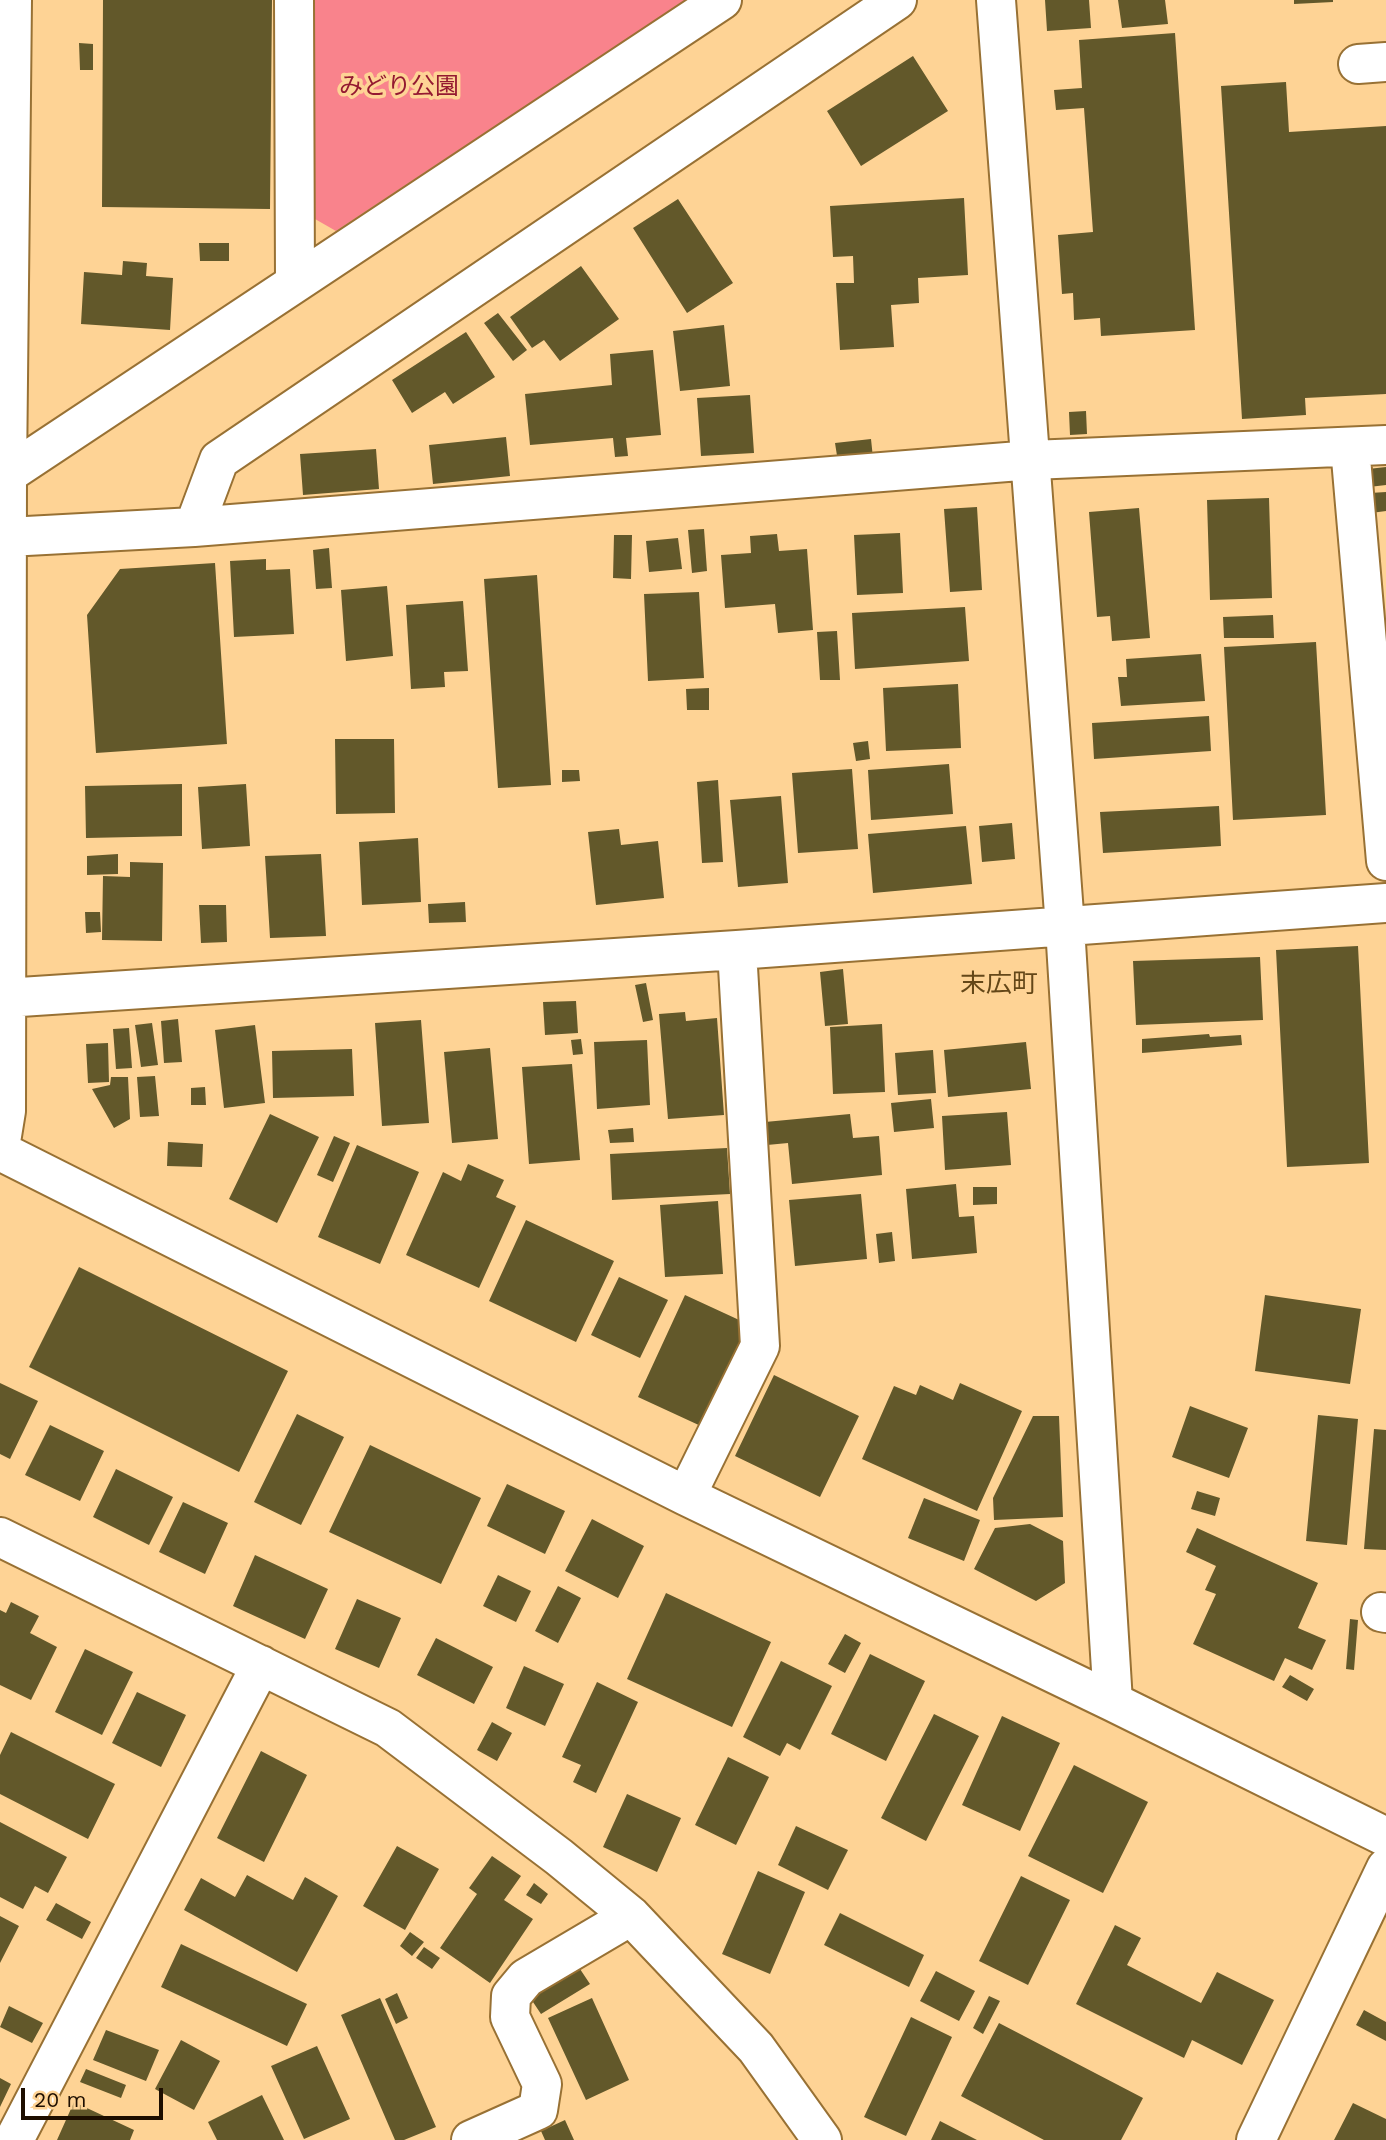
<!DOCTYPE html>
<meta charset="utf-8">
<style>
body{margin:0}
#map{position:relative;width:1386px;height:2140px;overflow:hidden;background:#fed395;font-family:"Work Sans",sans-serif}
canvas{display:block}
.scale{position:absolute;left:21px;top:2088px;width:142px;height:32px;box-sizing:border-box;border:4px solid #1d0e00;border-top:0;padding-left:9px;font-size:21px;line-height:24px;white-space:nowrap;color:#1d0e00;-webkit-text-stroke:5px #fed395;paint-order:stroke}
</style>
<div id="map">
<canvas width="1386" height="2140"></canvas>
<div class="scale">20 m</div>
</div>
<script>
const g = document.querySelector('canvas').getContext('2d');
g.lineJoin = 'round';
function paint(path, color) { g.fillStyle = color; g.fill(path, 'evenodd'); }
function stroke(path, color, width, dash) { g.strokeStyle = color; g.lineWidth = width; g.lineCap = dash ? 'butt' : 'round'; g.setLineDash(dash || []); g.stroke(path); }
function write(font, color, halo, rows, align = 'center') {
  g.font = font + ' "Work Sans","Noto Sans JP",sans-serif'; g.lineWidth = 7; g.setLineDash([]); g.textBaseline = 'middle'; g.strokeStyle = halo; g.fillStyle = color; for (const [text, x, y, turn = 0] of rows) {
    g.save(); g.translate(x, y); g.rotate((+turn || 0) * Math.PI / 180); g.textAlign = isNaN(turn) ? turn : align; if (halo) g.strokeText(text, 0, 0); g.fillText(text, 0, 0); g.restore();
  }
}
paint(new Path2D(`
 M314,0H686L336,231L308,215Z`), '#f9838c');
paint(new Path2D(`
 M103,0H272L270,209L102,207Z
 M1045,0H1089L1091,28L1047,31Z
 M1118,0H1165L1168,24L1122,28Z
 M1294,0H1333V2L1294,4Z
 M1175,33L1195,330L1101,336L1100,318L1074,320L1073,293L1062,294L1058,235L1093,232L1084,108L1056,110L1054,90L1082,88L1079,40Z
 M79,43L93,44V70H80Z
 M913,56L948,111L861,166L827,111Z
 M1286,82L1289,132L1386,126V394L1305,398L1306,415L1242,419L1221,86Z
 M964,198L968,275L918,278L919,303L891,305L894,347L840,350L836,283H854L853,256L833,257L830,206Z
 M678,199L733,283L687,313L633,228Z
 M199,243H229V261H200Z
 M123,261L147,263L146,276L173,278L170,330L81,324L84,272L122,275Z
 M581,266L619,319L560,361L544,340L532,348L510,317Z
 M498,313L527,350L513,361L484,323Z
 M724,325L730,386L680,391L673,331Z
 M466,332L495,377L453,404L445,392L412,413L392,380Z
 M653,350L661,435L626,438L628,456L615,457L613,438L530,445L525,394L612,385L610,354Z
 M750,395L754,453L701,456L697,398Z
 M1086,411L1087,434L1070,435L1069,412Z
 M506,437L510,476L433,484L429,445Z
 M871,439L873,458L838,462L835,443Z
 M376,449L379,489L303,495L300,454Z
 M1386,467V485L1369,487L1368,469Z
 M1386,492V511L1371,513L1370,493Z
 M1269,498L1272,598L1210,600L1207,500Z
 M977,507L982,590L950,592L944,509Z
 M1139,508L1150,638L1112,641L1110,616L1097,617L1089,512Z
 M704,529L707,571L692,573L688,530Z
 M900,533L903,593L857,595L854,535Z
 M777,534L779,551L807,549L813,630L778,633L775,604L725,608L721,555L751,553L750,536Z
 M614,535H632L631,579L613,578Z
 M678,538L682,569L649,572L646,541Z
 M329,548L332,588L316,589L313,550Z
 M266,559V570L290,569L294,634L234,637L230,561Z
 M215,563L227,744L96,753L87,615L120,569Z
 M537,575L551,785L498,788L484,579Z
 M387,586L393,656L346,661L341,590Z
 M699,592L704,678L648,681L644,594Z
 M463,601L468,671L444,672L445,687L411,689L406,605Z
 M965,607L969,661L855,669L852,613Z
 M1273,615L1274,638H1224L1223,617Z
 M837,631L840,680H820L817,632Z
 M1316,642L1326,815L1233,820L1224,647Z
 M1201,654L1205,701L1121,706L1118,677H1127L1126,659Z
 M958,684L961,748L886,751L883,688Z
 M709,688V710H687L686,689Z
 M1209,716L1211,751L1094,759L1092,723Z
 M335,739H394L395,813L336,814Z
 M868,741L870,759L856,761L853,743Z
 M949,764L953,814L871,820L868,770Z
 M852,769L858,849L798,853L792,773Z
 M562,770H579L580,781L562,782Z
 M718,780L723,862L702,863L697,782Z
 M182,784V836L86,838L85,786Z
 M246,784L250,846L202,849L198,787Z
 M781,796L788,883L738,887L730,800Z
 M1219,806L1221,846L1103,853L1100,812Z
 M1012,823L1015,859L982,862L979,826Z
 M966,826L972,884L873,893L868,834Z
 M619,829L621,845L658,841L664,898L596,905L588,832Z
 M418,838L421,902L362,905L359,842Z
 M118,854V874L87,875V856Z
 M321,854L326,936L270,938L265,856Z
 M130,862L163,863L162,941L102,940L103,876L130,877Z
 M465,902L466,922L429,923L428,904Z
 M199,905H226L227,942L201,943Z
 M85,912H100L101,932L86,933Z
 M1358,946L1369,1163L1287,1167L1276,950Z
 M1260,957L1263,1020L1136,1025L1133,961Z
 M843,969L848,1024L825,1026L820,972Z
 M646,983L653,1020L643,1022L635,985Z
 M576,1001L578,1033L545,1035L543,1002Z
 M685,1012L686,1021L717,1018L724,1115L668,1119L659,1014Z
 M178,1019L182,1062L164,1063L161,1021Z
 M421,1020L429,1123L382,1126L375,1023Z
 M152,1023L158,1065L141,1067L135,1025Z
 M882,1024L885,1092L833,1094L830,1027Z
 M255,1025L265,1103L224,1108L215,1030Z
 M129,1028L132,1068L116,1069L113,1029Z
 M1209,1034L1210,1037L1241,1035L1242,1045L1142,1053V1039Z
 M581,1039L583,1054L573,1055L571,1040Z
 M647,1040L650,1105L597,1109L594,1042Z
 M1026,1042L1031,1089L948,1097L944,1050Z
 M108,1043L109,1082L88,1083L86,1044Z
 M490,1048L498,1139L452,1143L444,1052Z
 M352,1049L354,1096L273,1098L272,1051Z
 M933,1050L936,1093L898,1095L895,1053Z
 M572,1064L580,1160L529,1164L522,1067Z
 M155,1076L159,1116L140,1117L137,1077Z
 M111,1077H128L130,1119L114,1128L92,1089L110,1085Z
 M205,1087L206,1105H191V1088Z
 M931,1099L934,1128L894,1132L891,1103Z
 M1007,1112L1011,1165L945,1170L942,1116Z
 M270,1114L319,1137L277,1223L229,1199Z
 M850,1114L853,1138L879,1136L882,1175L792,1184L788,1143L767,1145L765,1122Z
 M633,1128L634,1142L610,1143L608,1130Z
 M334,1136L350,1143L333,1182L317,1175Z
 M168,1142L203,1144L202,1167L167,1166Z
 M357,1145L419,1172L380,1264L318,1237Z
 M727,1148L730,1194L612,1200L610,1154Z
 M468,1164L504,1180L496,1197L516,1206L479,1288L406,1255L443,1172L461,1181Z
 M956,1184L959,1217L974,1216L977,1253L912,1259L906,1189Z
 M973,1187H997V1204L973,1205Z
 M861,1194L867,1259L795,1266L789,1200Z
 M718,1201L723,1274L665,1277L660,1205Z
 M526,1220L614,1261L576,1342L489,1301Z
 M892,1232L895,1261L879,1263L876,1234Z
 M79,1267L288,1371L239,1472L29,1367Z
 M619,1277L668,1300L640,1358L591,1335Z
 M685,1295L750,1325L703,1427L638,1397Z
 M1265,1295L1361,1309L1350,1384L1255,1371Z
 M774,1375L859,1416L820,1497L735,1456Z
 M0,1383L38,1401L10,1459L0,1454Z
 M960,1383L1022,1411L977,1511L862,1459L894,1386L916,1395L920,1385L953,1400Z
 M1190,1406L1248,1428L1229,1478L1172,1457Z
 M297,1414L344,1437L301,1525L254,1502Z
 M1318,1415L1358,1419L1347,1545L1306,1541Z
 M1033,1416H1059L1063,1517L994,1520L993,1498Z
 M50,1425L104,1451L80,1501L25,1475Z
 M1374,1429L1386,1430V1550L1364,1549Z
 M370,1445L481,1498L441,1584L329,1532Z
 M116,1469L173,1497L149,1545L93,1517Z
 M507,1484L565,1511L545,1554L487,1526Z
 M1197,1491L1220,1498L1215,1516L1191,1509Z
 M924,1498L980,1520L964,1561L908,1538Z
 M183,1502L228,1523L205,1574L159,1552Z
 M592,1519L644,1546L618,1598L565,1571Z
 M1030,1524L1063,1541L1065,1583L1036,1601L974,1569L995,1528Z
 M1197,1528L1318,1583L1298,1628L1326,1640L1312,1670L1285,1658L1274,1681L1193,1644L1216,1594L1205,1590L1216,1566L1186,1552Z
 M255,1555L328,1589L305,1639L233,1606Z
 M498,1575L531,1591L516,1622L483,1606Z
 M558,1586L581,1598L558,1643L535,1631Z
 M666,1593L771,1642L732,1727L627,1679Z
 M357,1599L401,1618L379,1668L335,1649Z
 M11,1602L39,1616L30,1633L57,1647L31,1700L0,1685V1610L6,1613Z
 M1350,1619L1358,1620L1354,1670L1346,1669Z
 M845,1634L861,1643L845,1673L828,1664Z
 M436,1638L493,1667L474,1704L417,1675Z
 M85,1649L133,1672L102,1735L55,1712Z
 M870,1654L925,1681L886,1761L831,1734Z
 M781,1661L832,1686L800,1750L787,1743L780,1756L743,1737Z
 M524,1666L564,1684L545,1726L506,1708Z
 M1290,1675L1314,1689L1307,1701L1282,1687Z
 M597,1682L638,1702L596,1793L573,1782L581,1765L562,1757Z
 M137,1692L186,1715L161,1767L112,1743Z
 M934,1714L979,1736L926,1841L881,1818Z
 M1002,1716L1060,1743L1020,1831L962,1805Z
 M492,1722L512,1733L497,1761L477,1750Z
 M11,1732L115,1784L88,1839L0,1794V1755Z
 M261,1751L307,1775L264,1862L217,1838Z
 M728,1757L769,1777L736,1845L695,1825Z
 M1074,1765L1148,1802L1103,1893L1028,1856Z
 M627,1794L681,1818L657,1872L603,1847Z
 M0,1822L67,1857L48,1893L35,1886L23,1909L0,1897Z
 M796,1826L848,1850L828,1890L778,1865Z
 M397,1846L439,1869L405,1930L363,1906Z
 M492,1856L521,1876L504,1900L533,1919L490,1983L440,1948L477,1894L469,1888Z
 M758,1871L805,1892L770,1974L722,1954Z
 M247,1875L293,1900L305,1877L338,1896L297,1972L184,1910L201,1878L235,1897Z
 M1021,1876L1070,1900L1028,1985L979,1961Z
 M534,1883L548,1894L541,1904L526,1895Z
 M56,1903L91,1922L82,1939L46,1920Z
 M840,1913L924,1955L909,1987L824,1945Z
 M0,1916L19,1926L0,1963Z
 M1115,1925L1141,1938L1127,1965L1201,2003L1217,1972L1274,2000L1242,2065L1192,2040L1184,2058L1076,2004Z
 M410,1932L424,1942L412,1956L400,1946Z
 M181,1944L307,2004L287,2046L161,1987Z
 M424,1947L440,1958L432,1969L416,1958Z
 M578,1966L590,1984L541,2014L529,1996Z
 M936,1971L975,1991L959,2021L920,2001Z
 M397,1993L408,2018L396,2024L385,1999Z
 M989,1996L1000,2001L983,2034L973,2028Z
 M380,1998L436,2127L404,2140H395L341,2015Z
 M592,1998L629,2080L586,2100L548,2018Z
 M9,2006L43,2023L32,2043L0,2027Z
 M1364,2010L1386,2022V2041L1356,2025Z
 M911,2017L952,2037L906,2136L864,2117Z
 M999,2023L1143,2098L1121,2140H1044L961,2096Z
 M106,2030L159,2050L146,2081L93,2060Z
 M181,2040L220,2061L194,2110L155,2089Z
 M317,2046L350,2119L304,2139L271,2066Z
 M86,2069L126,2085L121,2098L80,2082Z
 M0,2078L11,2084L0,2107Z
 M262,2095L284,2140H217L208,2122Z
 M74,2102L134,2130L130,2140H57Z
 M1353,2103L1386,2119V2140H1334Z
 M565,2120L574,2140H545L541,2131Z
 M940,2121L977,2140H931Z`), '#62582a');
const minor = new Path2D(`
 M294,0L295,282
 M996,0L1065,927L1113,1702
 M1358,64L1386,62
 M1350,447L1386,861
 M0,479L722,0
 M194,527L219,460L897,0
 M0,542L8,537L194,527L1032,460L1386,445
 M5,998L737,950L1386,903
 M0,1148L6,1111L7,474L12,0
 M0,1151L686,1496L1113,1702L1386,1837
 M686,1496L760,1346L737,950
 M0,1537L388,1728L559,1857L631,1916L756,2048L822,2140
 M1381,1612L1386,1613
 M14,2140L261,1665
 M471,2140L538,2110L542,2084L510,2017L511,1996L526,1978L631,1916
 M1256,2140L1386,1868`);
stroke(minor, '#987134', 42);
stroke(minor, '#fff', 38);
write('24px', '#941931', '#fed395', [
 ["みどり公園",399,87]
]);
write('26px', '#644718', '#fed395', [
 ["末広町",999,984]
]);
</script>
